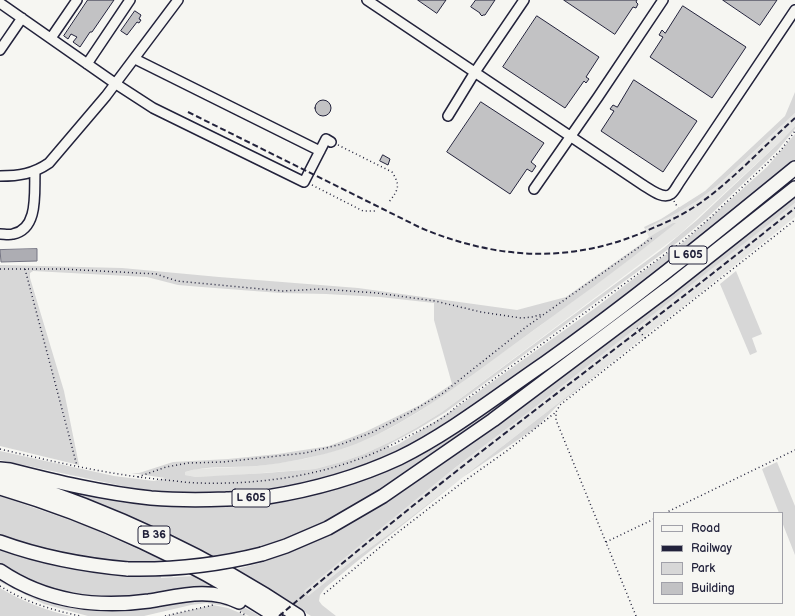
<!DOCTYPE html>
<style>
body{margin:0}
#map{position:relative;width:795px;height:616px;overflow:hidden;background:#f6f6f2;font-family:"Balsamiq Sans",sans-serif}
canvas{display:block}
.legend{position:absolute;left:653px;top:512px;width:130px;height:92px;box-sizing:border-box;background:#f6f6f2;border:1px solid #a1a1a9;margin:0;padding:5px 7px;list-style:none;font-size:12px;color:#22223b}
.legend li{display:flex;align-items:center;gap:8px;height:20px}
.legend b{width:20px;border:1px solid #a1a1a9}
</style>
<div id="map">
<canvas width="795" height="616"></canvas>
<ul class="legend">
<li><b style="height:5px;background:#f6f6f2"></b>Road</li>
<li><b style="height:5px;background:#22223b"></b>Railway</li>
<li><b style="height:11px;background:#d7d7d7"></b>Park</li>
<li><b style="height:11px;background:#c2c2c4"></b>Building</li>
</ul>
</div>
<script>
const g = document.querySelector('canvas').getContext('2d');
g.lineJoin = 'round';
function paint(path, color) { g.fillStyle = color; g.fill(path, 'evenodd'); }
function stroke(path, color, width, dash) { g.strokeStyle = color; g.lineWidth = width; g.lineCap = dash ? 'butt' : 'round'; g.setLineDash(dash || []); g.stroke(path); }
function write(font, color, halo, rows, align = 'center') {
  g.font = font + ' "Balsamiq Sans",sans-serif'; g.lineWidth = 3.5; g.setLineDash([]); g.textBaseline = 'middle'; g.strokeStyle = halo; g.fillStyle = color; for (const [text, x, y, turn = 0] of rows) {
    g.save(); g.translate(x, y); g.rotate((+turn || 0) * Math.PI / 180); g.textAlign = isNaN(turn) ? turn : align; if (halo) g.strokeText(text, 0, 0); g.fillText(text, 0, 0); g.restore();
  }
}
paint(new Path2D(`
 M795,113V126L783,139L679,235L442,412L416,428L394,440L364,454L341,462L315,469L223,476L196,477L185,475V472L196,469L258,466L304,459L345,448L389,429L420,411L537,328L656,239L675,223L649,237L645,229L677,213L697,201L718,185Z
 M795,203V217L694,298L389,534L353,560L308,596L303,591L456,467L530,411Z`), '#e6e6e4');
paint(new Path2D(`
 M795,92V113L718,185L697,201L677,213L645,229L644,227L661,219L705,191L785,116Z
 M795,126V129L776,152L707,218L678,242L446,412L418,429L388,445L389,448L399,444L453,410L594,309L658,260L680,245L767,167L795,134V164L651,275L533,364L448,423L412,445L386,457L328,476L282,487L227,493H182L132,488L0,460V451L114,476L154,481L165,478L131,473H139L173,462L228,459L278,454L329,446L365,432L420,405L452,384L434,320V303L380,297L326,294L280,293L202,287L178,285L147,277L33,271L30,273V278L64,391L79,465L0,446V265L122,268L219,277L358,288L517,310L566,297L644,242L649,237L673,223H676C623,266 567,306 512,346C459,384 407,426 345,448C317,457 286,463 257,466C233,468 207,465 185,472V475L196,477L266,473L315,469L341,462L364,454L394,440L416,428L442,412L664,248L697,220L731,188L783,139Z
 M795,174V179L736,227L720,242L595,337L594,334Z
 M795,198V203L769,224L530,411L456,467L304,591L308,596L353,560L389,534L645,336L559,404L537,427L463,477L355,563L325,588L320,595L319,601L322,605L336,616H311L237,569L260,563V561C303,548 343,529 381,505L618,336Z
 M736,271L762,334L752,338L757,352L750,355L720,284Z
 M529,380L531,383L507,403L400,479L341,516L268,547L214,558L154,527L49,485L148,502L333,487Z
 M777,462L795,506V555L782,522V513H779L762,469Z
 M0,496L84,525L167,562H132V564L71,557L0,537Z
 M0,549C52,569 106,576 161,576V578L194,576L218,590L119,601L54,593L0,567Z
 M0,574L59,601L188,597L238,604L260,616H249L232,607L206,603L191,605L144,616H88L44,604L0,582Z
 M0,588C22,601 46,611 71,616H0Z
 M213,605L228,608L247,616H165Z`), '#d7d7d7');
const water = new Path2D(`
 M37,249V261L1,262L0,250Z`);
paint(water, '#adadb3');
stroke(water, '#757583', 1);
const building = new Path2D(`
 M88,0H114L92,32H90L80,47L73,42L77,37L71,34L68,39L64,36Z
 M418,0H446L437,13Z
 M476,0H495L485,15H483L482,16L480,14V13L471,7Z
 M564,0H637L636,2L638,4L636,8L633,7L615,34Z
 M723,0H777L760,25Z
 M683,6L746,47L712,98L650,57L663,37L659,35L662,30L665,33Z
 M135,11L141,15L139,19L141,20L139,23L137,22L127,35L121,31Z
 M537,16L599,57L586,77L589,79L586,83L584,81L565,108L503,67Z
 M634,80L697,121L663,172L601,131L614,111L610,109L613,105L617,107Z
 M315 108a8 8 0 1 1 16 0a8 8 0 1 1-16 0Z
 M481,102L544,143L531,162L536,166L532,172L527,169L510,194L447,152Z
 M383,155L390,159L388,165L380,161Z`);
paint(building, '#c2c2c4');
stroke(building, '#22223b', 1);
const minor = new Path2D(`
 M367,0L643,185C650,189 663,200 671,194C674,192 677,186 679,183L795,10
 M0,3L116,84L153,108L304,182L326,139L331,142
 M51,38L77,0
 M0,50L22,18
 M135,59L320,151
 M87,64L130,0
 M448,116L475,72L524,0
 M0,176C19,176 33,174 49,163L106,96L178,0
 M534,189L598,97L663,0
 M0,234C4,234 9,235 13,234C39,229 34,192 35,172`);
const highway = new Path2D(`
 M0,469L10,470C57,482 103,493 151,498C176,500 201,500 226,499C240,498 254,499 267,497C311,490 358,477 399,458C450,433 498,395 545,363C631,302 713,235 795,168
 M4,477C108,510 207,555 298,616
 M0,488C95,516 193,561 275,616
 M0,542C41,557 84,565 128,569
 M262,554L286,546L328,528L383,496L493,420L670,287L795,188
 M0,571C46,602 96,608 149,601C180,596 210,587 239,602`);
stroke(minor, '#22223b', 12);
stroke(highway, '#22223b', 16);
stroke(new Path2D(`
 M338,145L392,172C401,186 398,190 389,202
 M312,185L363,211H376
 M674,201L678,208
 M0,269H63L156,274L177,281L283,291L321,289L377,293L435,301L481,312L521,318L532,317L543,314
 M25,269L77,466
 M637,328L645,338
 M0,449C55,462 110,475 166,480C177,481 188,483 199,483C269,485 341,473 403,439C422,429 442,421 457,406L683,241L711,217L781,150L795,131
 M138,477L166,467L188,463L223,462L305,453L342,444L373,432L409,413L443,393L526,327L652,238
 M665,513L795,450
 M606,542L654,519
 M0,586C25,602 52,610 80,616
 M324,594L397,533L463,482L508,450L556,412
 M240,612L247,616
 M165,616L213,605
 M636,616L556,420V412L560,405L795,220`), '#22223b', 1.5, [1, 3]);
stroke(minor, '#f6f6f2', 9);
stroke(highway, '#f6f6f2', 13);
stroke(new Path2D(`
 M188,112L421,228C500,261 577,264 655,227C672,220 688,212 703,201C736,177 765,145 795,118
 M279,616C354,553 430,491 508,431C604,357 701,284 795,208`), '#22223b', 2, [6, 3]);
const highwayBridge = new Path2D(`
 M128,569C174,570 218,565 262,554`);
stroke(highwayBridge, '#22223b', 16, []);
stroke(highwayBridge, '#f6f6f2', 13);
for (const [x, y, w] of [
 [688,255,38],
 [251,498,38],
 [154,535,32]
]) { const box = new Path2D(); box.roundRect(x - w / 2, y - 9, w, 18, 3); g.fillStyle = '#f6f6f2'; g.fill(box); stroke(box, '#22223b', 1); }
write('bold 11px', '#22223b', null, [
 ["L 605",688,255],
 ["L 605",251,498],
 ["B 36",154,535]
]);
</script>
